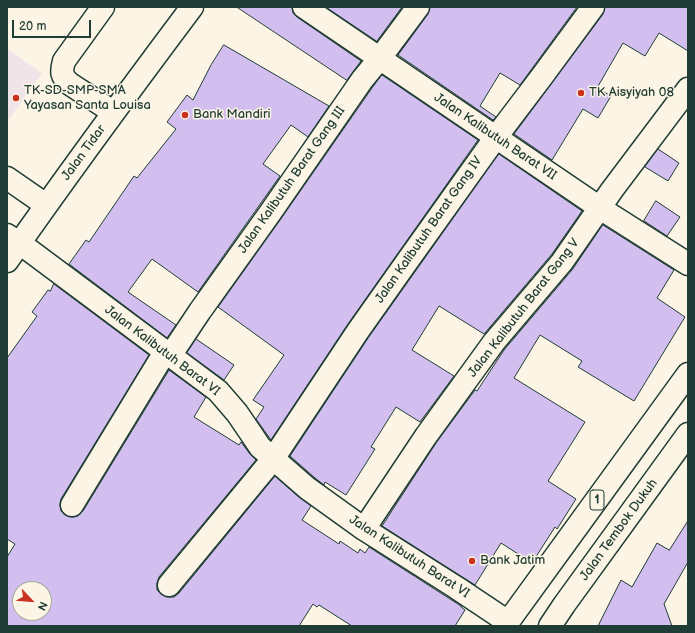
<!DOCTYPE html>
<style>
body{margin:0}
#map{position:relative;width:695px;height:633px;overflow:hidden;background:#fcf5e5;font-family:"Balsamiq Sans",sans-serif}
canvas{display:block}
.frame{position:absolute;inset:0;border:8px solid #1f3d34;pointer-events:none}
.north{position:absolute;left:12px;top:581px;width:40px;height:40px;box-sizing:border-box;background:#fcf5e5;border:1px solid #a4ab9e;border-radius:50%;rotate:116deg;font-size:11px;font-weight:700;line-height:16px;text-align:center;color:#1f3d34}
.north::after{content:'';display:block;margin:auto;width:14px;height:18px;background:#c8321e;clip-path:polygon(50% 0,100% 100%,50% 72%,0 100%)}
.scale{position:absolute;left:12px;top:20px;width:79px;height:18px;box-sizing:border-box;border:2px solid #1f3d34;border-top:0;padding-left:5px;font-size:12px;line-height:14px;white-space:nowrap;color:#1f3d34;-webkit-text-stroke:3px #fcf5e5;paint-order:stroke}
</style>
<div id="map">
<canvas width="695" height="633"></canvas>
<div class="frame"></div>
<div class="north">N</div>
<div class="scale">20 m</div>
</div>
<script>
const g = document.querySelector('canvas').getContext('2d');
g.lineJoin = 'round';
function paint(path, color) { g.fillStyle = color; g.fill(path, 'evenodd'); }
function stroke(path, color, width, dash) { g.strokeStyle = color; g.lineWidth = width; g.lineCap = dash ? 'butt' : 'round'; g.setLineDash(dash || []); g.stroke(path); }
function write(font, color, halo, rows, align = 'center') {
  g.font = font + ' "Balsamiq Sans",sans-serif'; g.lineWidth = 3; g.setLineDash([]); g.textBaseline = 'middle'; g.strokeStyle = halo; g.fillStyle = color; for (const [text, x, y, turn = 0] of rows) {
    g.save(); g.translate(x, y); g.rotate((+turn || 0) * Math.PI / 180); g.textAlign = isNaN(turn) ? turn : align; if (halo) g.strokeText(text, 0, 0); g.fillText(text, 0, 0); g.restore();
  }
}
paint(new Path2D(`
 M7,49L42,73L7,122Z`), '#efe4e8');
const building = new Path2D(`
 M237,7H292L293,13L297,17L361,61L347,80Z
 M326,7H402L377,41Z
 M430,7H577L520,85L500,73L480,106L496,117L493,120L398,55L428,14Z
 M605,7H688V51L659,33L645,56L623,43L597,88L611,96L598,118L583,109L552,160L514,134L603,14Z
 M224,45L329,106L308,137L291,125L263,164L280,176L198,292L152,259L128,292L176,325L167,338L69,264L86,240L89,242L134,176L137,178L176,129L167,122L187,95L193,100L211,65Z
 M382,75L478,140L348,324L271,440L256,419L264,407L253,400L284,355L218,307L280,220L372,88Z
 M658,149L679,163L668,181L645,167Z
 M499,154L582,211L552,254L484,334L439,306L412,350L454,376L420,422L396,407L371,447L375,449L346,495L325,482L324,485L315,478L290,456L368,338Z
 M656,201L680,217L667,236L644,221Z
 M603,225L674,270L657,298L685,317L634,401L578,367L582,361L540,335L514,378L585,422L548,481L576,499L557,529L555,527L532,563L501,543L475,585L382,526L436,443L475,390L477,391L504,350L572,270Z
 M54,284L149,355L61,499L60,505L61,511L65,515L72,517L78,516L83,511L169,370L206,397L194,417L239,445L241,442L250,454L256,460L159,577L157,583V590L161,594L167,597H174L179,593L275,476L299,497L311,506L302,520L339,544L340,541L358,553L360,549L365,553L369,547L461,606V607L465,610L455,626H352L319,605L317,607L313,604L299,626H7V557L15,544L7,539V358L37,316L32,312L48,290L50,291ZM20,589H44V613H20Z
 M196,339L234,365L224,380L187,353Z
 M688,521V562L664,604L672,626H598L621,580L632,587L657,543L669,550Z`);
paint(building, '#d2beef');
stroke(building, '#1f3d34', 1);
const minor = new Path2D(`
 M103,7L64,61C61,72 61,76 70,84L113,112
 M304,7L606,212L688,264
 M7,178L46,205
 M7,235L29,250L218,391L237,413L252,435L260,447L307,488L364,529L457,588L508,622
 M7,261C67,175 129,91 192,7
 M170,356L200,311L270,213L362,80L380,58L418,7
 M72,505L165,352
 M364,529L426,436L494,342L562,262L612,190L688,89
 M169,585L273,459L358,331L406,263L496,137L543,75L593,7`);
const highway = new Path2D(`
 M505,626L688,374
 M550,626L564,605L688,434`);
stroke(minor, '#1f3d34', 25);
stroke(highway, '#1f3d34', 25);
stroke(minor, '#fcf5e5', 22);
stroke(highway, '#fcf5e5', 22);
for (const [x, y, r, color] of [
 [581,93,4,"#c8321e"],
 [16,98,4,"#c8321e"],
 [185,115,4,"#c8321e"],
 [472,561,4,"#c8321e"]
]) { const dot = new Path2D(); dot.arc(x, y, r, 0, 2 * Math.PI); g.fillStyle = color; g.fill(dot); stroke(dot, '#fcf5e5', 1.5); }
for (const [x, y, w] of [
 [597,500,14]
]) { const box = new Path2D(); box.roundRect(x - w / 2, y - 10, w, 20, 3); g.fillStyle = '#fcf5e5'; g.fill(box); stroke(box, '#1f3d34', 1); }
write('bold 12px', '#1f3d34', null, [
 ["1",597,500]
]);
write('13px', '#1f3d34', '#fcf5e5', [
 ["TK-SD-SMP-SMA",24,91],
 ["Yayasan Santa Louisa",24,106],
 ["TK Aisyiyah 08",589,93],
 ["Bank Mandiri",193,115],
 ["Bank Jatim",480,561]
], 'left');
write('13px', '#1f3d34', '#fcf5e5', [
 ["Jalan Kalibutuh Barat VII",495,137,34],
 ["Jalan Tidar",84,153,-54],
 ["Jalan Kalibutuh Barat Gang III",292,180,-55],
 ["Jalan Kalibutuh Barat Gang IV",429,230,-55],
 ["Jalan Kalibutuh Barat Gang V",524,308,-52],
 ["Jalan Kalibutuh Barat VI",162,351,37],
 ["Jalan Tembok Dukuh",619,530,-54],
 ["Jalan Kalibutuh Barat VI",409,557,33]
]);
</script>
